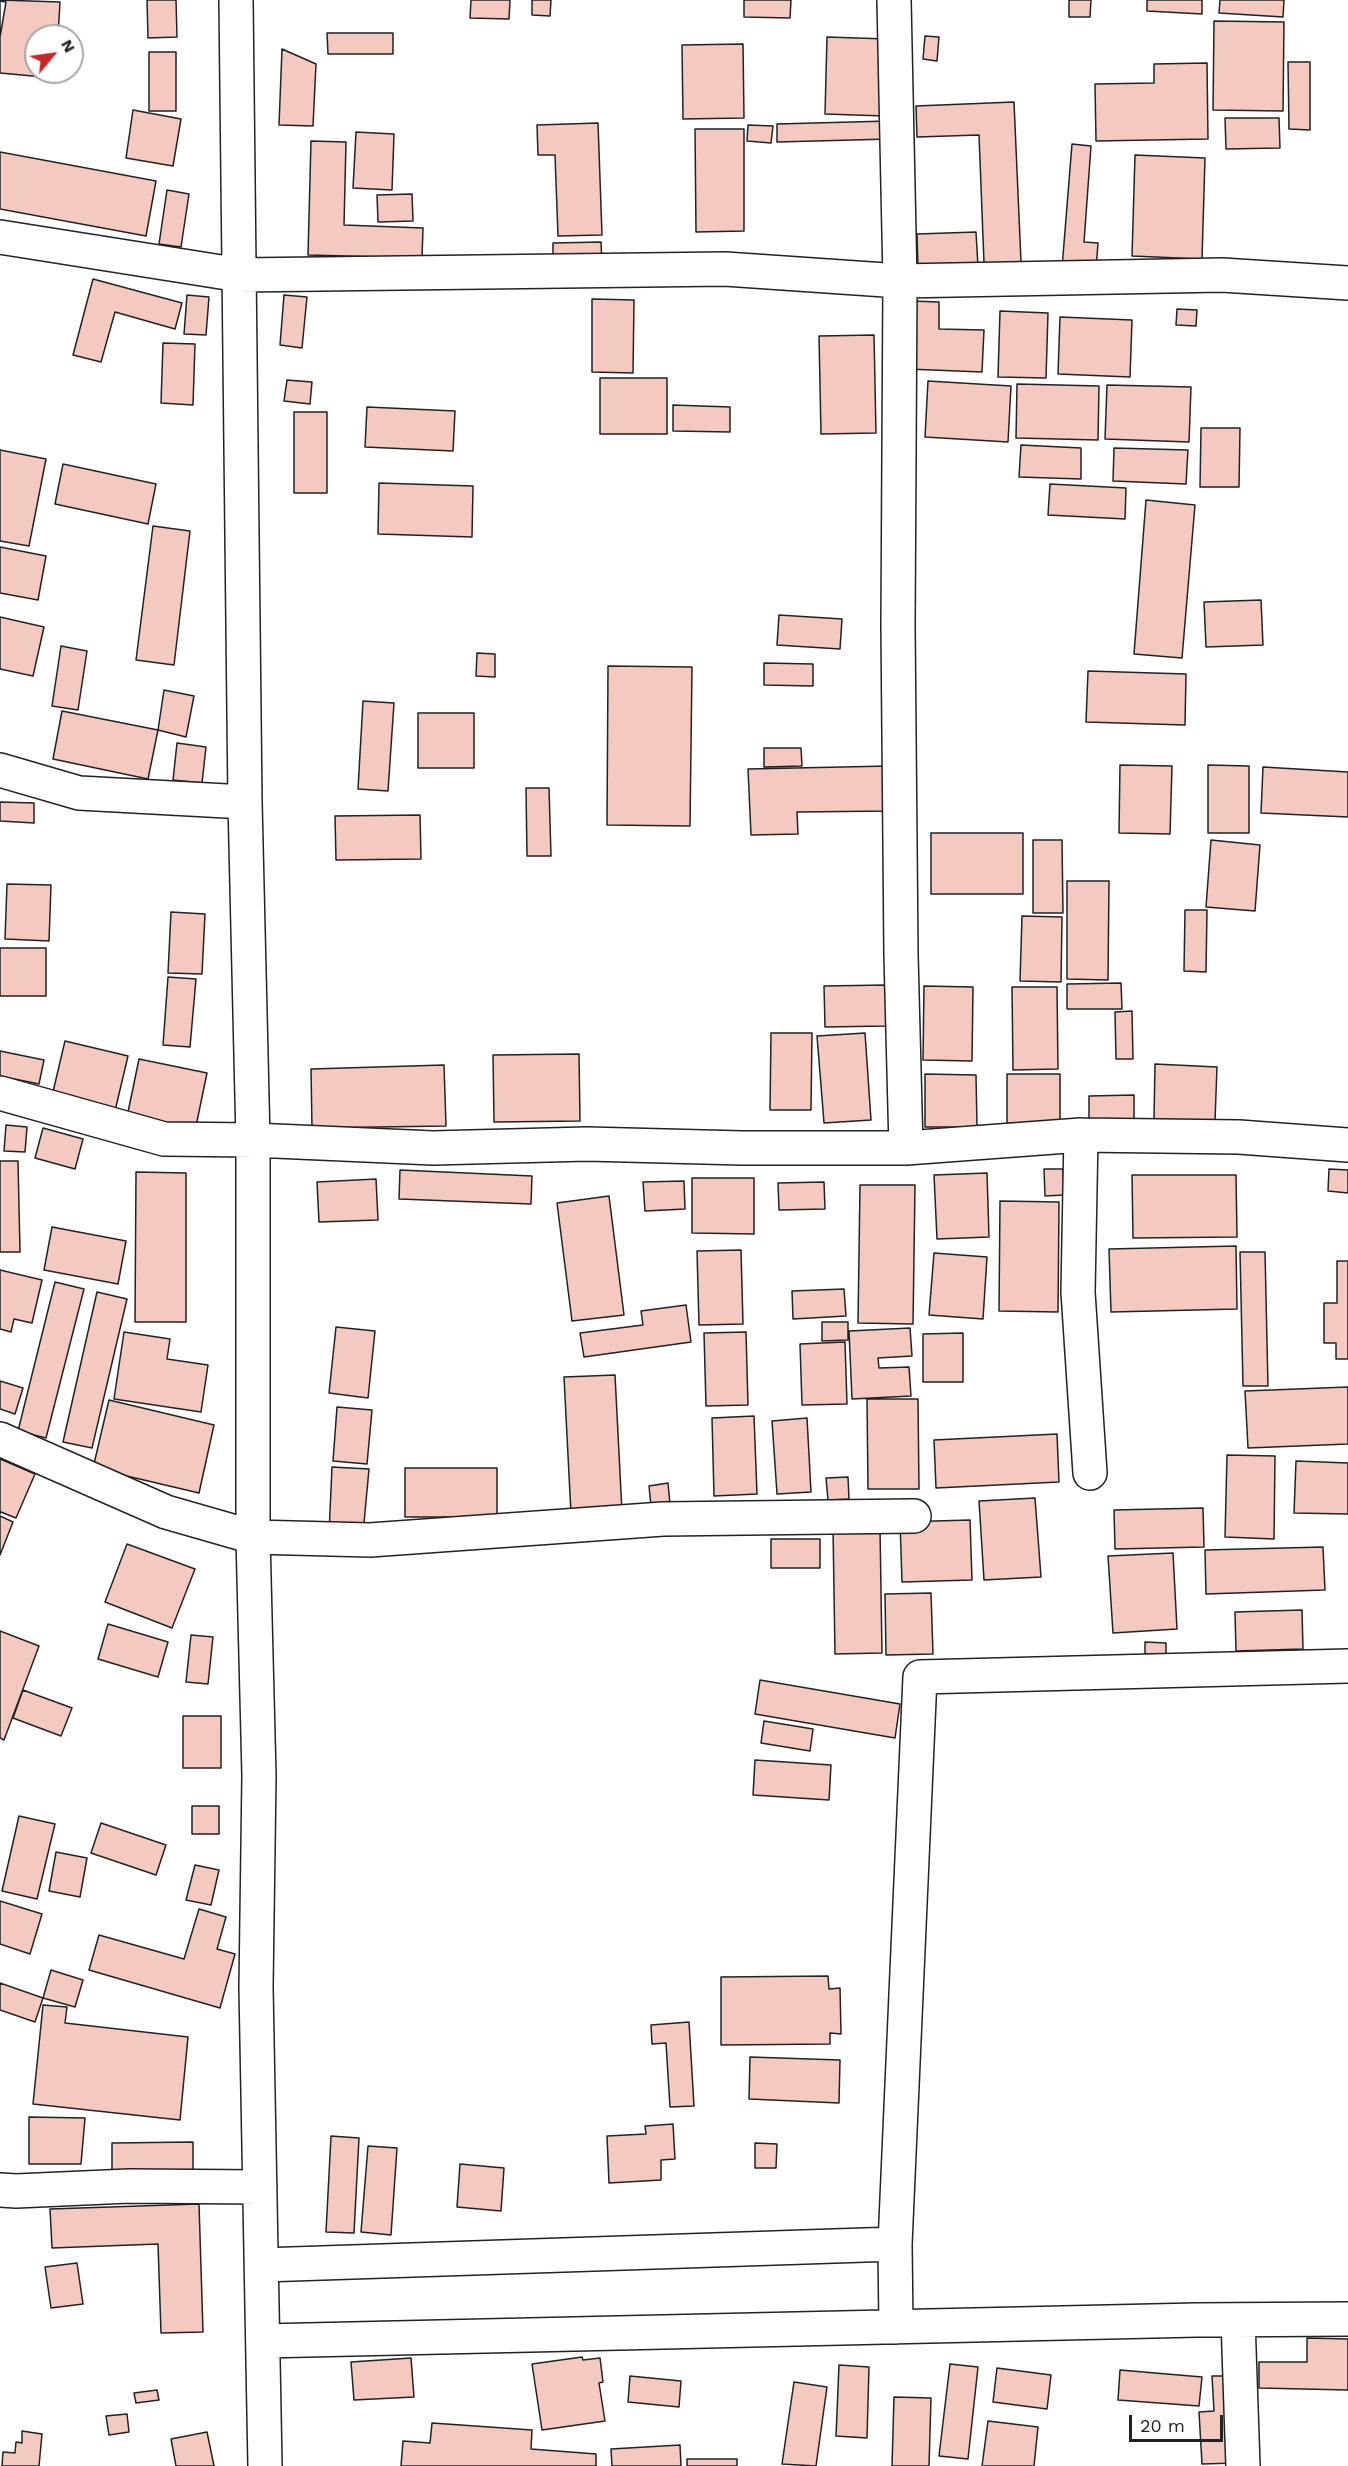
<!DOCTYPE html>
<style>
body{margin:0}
#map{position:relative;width:1348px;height:2466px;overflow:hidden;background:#fff;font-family:"Work Sans",sans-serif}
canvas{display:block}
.north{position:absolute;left:24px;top:24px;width:60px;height:60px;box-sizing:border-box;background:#fff;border:2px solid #a7a7a7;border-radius:50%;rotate:61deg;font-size:16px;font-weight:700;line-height:24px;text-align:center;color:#222}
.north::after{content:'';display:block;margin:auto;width:21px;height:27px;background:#c62828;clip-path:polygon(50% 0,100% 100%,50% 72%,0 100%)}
.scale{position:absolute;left:1129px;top:2415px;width:94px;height:27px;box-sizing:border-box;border:3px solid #222;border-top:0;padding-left:8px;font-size:18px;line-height:21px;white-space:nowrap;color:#222;-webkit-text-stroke:4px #fff;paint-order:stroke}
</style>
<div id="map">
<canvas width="1348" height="2466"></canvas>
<div class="north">N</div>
<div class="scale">20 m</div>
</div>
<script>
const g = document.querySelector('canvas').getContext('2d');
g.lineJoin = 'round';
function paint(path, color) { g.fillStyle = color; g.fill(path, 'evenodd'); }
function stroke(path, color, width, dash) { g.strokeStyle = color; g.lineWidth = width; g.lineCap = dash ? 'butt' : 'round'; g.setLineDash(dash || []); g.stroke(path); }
const building = new Path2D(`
 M0,0L60,2L58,36H36V72H55L54,78L0,73Z
 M147,0H176L177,37L148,38Z
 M471,0H510L509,19L470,18Z
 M532,0H551L550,16L532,15Z
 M744,0H791L790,18L744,17Z
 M1069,0H1091L1090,17H1069Z
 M1147,0H1202V14L1147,11Z
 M1220,0H1284L1283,17L1219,13Z
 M0,1L6,2L0,37Z
 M1214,21L1284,22L1283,111L1213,110Z
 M327,33H393V54H328Z
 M925,36L939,37L937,61L923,59Z
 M827,37L887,39L885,116L825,114Z
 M743,44L744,118L683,119L682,45Z
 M282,49L316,64L313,126L279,125Z
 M149,52H176V111H149Z
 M1288,62H1310V130L1289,129Z
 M1207,63L1208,139L1096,141L1095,84L1154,83V64Z
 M1014,102L1021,262L984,263L979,135L917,137L916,106Z
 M133,110L181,119L173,166L126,158Z
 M1225,118H1279L1280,148L1226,149Z
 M889,121L890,139L777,142V124Z
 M598,123L602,235L558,236L555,155H538L537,125Z
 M748,125L773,126L771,143L747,141Z
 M695,129H744V231L696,232Z
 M356,132L394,134L392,190L353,188Z
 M311,141L346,142L344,225L423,228L422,258L308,255Z
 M1072,144L1091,146L1084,242L1098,243L1096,270L1062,268Z
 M0,152L156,181L146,236L0,209Z
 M1135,155L1205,158L1202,259L1132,256Z
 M167,190L189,194L181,247L159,244Z
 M412,194L413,221L378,222L377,195Z
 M976,232L978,267L918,269L917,234Z
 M601,242L602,264H553V243Z
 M93,279L182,303L175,329L115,312L101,362L73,355Z
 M187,295L209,297L206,335L184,334Z
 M284,295L307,297L302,348L280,345Z
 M592,299L634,300L633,373L592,372Z
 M910,301L939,302V329L984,330L982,372L907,369Z
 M1177,309L1197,310L1196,326L1176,325Z
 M1000,311L1048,313L1046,378L998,377Z
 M1060,317L1132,320L1130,377L1058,374Z
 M874,335L876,433L821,434L819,336Z
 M163,343L195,344L193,405L161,403Z
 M600,378H667V434H600Z
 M287,380L312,382L310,404L284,401Z
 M928,381L1011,386L1008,442L925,437Z
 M1017,384L1099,386L1098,440L1016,438Z
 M1107,385L1191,387L1189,442L1105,439Z
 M673,405L730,407V432L673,431Z
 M367,407L455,411L453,451L365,447Z
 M294,412H327V493H294Z
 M1201,428H1240L1239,487H1200Z
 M1021,445L1081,448V479L1019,477Z
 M1114,448L1188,450L1186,484L1113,481Z
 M0,450L46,459L29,546L0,541Z
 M63,464L156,484L148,524L55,504Z
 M379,483L473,486L472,537L378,534Z
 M1050,484L1126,488L1125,519L1048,515Z
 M1146,500L1195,505L1182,658L1134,654Z
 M153,526L190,531L174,665L136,660Z
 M0,547L46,556L38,600L0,593Z
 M1261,600L1263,645L1206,647L1204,602Z
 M779,615L842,619L840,649L777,645Z
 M0,617L44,627L33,676L0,669Z
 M61,646L87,651L78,710L52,706Z
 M477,653L495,654V677L476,676Z
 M764,663L813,664V686L764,685Z
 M608,666L692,667L690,826L607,825Z
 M1088,671L1186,674L1185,725L1086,722Z
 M164,690L194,696L186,737L158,730Z
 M363,701L394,703L388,791L358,789Z
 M62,711L158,730L148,779L53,759Z
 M418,713H474V768H418Z
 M177,743L206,747L202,783L173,780Z
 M764,748H801L802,766L764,767Z
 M1120,765L1172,766L1170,834L1119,833Z
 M1208,765L1249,766V833H1208Z
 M889,766L890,811L797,812L798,834L751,835L748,769Z
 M1263,767L1348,772V817L1261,813Z
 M526,788H549L551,856H527Z
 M0,802L34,803V823L0,821Z
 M420,815L421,859L336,860L335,816Z
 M931,833H1023V894H931Z
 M1033,840H1062L1063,913H1033Z
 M1211,840L1260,845L1255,911L1206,907Z
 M1067,881H1109L1108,980L1067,979Z
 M7,884L51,885L49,941L5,939Z
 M1185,910H1207L1206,972L1184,971Z
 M171,912L205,914L202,974L168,973Z
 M1022,916L1062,917L1061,982L1020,981Z
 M0,948H46V996H0Z
 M168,977L196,979L190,1047L163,1045Z
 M1121,983L1122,1009H1067V984Z
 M886,985L887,1026L825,1027L824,986Z
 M924,986L973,987L972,1061L923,1060Z
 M1012,987H1057L1058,1069L1013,1070Z
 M1132,1011L1133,1059H1116L1115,1012Z
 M771,1033H812L811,1110H770Z
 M865,1033L871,1120L824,1123L817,1036Z
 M65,1041L128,1056L115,1111L52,1096Z
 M0,1051L44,1060L39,1084L0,1076Z
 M579,1054L580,1121L494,1122L493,1055Z
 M139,1059L207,1073L195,1131L127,1117Z
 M1155,1064L1217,1067L1215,1121L1154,1119Z
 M444,1065L446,1126L312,1128L311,1069Z
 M925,1074L976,1075L977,1127H925Z
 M1007,1074H1060V1123H1007Z
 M1134,1095V1121L1089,1122V1096Z
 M6,1125L27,1127L25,1152L4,1151Z
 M43,1128L83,1139L75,1169L35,1158Z
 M0,1161H18L20,1252H0Z
 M1044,1169H1063L1064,1195L1045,1196Z
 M1329,1169L1348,1170V1193L1328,1191Z
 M400,1170L532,1176L531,1204L399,1199Z
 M136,1172L186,1173V1322H135Z
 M987,1173L989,1237L937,1239L934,1175Z
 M1132,1175H1236L1237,1237L1133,1238Z
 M692,1178H754V1234L692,1233Z
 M376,1179L378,1220L319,1222L317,1182Z
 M684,1181L685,1209L645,1211L643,1182Z
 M824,1182L825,1209L779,1210L778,1183Z
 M860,1185H915L913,1324L858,1323Z
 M609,1196L624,1315L572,1321L557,1203Z
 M1000,1201L1059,1202L1058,1312L999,1311Z
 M52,1227L126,1241L118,1284L44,1270Z
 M1236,1246L1237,1309L1111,1312L1109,1249Z
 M741,1250L743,1324L699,1325L697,1251Z
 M1240,1252H1265L1268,1386H1243Z
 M934,1253L987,1257L983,1319L929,1315Z
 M1337,1261H1348V1359H1336V1343H1324V1303H1337Z
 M0,1270L42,1280L32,1323L14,1319L11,1332L0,1329Z
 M55,1282L84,1289L46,1438L18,1431Z
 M844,1289L846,1316L793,1319L792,1291Z
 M97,1292L127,1299L92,1448L63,1442Z
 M686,1305L691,1342L584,1357L580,1333L643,1325L641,1311Z
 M822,1322H848V1340L822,1341Z
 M336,1327L375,1331L368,1398L329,1393Z
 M910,1328L912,1356L878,1358L879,1368L909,1367L911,1396L852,1399L849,1331Z
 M124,1332L170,1339L167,1359L208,1365L201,1412L114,1399Z
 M746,1332L748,1405L706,1406L704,1333Z
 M963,1333V1382H923V1334Z
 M845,1342L847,1404L802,1405L800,1344Z
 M615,1375L622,1512L571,1514L564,1377Z
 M0,1381L23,1388L15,1414L0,1409Z
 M1348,1387V1444L1248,1448L1245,1391Z
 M867,1399H918L919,1489H868Z
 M109,1400L214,1425L199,1493L93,1468Z
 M337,1407L372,1410L367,1464L333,1461Z
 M754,1416L757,1494L714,1496L712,1418Z
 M807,1418L811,1492L777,1494L772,1421Z
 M1057,1434L1059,1482L936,1488L934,1440Z
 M1227,1455L1275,1456L1274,1539L1225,1537Z
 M0,1459L35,1474L16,1518L1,1512L0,1514Z
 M1296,1461L1348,1463V1514L1294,1513Z
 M332,1467L369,1469L363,1534L329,1533Z
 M405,1468H497V1517H405Z
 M848,1477L849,1499L828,1500L826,1478Z
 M668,1483L670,1504L651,1506L649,1486Z
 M1035,1498L1041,1577L984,1580L979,1501Z
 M1203,1508L1204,1547L1115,1549L1114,1510Z
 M0,1516L13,1522L0,1555Z
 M970,1520L972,1580L902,1582L900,1522Z
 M833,1528H880L882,1653L835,1654Z
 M771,1539H820V1568H771Z
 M127,1544L195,1569L172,1628L105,1602Z
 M1323,1547L1325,1590L1206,1594L1205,1550Z
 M1173,1553L1177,1629L1113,1633L1108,1556Z
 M931,1593L933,1654L886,1655L885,1594Z
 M1302,1610L1303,1649L1236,1651L1235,1612Z
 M108,1624L168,1642L158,1677L98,1659Z
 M0,1631L39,1646L4,1740L0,1738Z
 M191,1635L213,1637L208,1684L186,1682Z
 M1145,1642L1166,1643V1654H1145Z
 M760,1680L900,1704L895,1738L755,1714Z
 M23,1690L72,1708L61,1736L13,1718Z
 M183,1716H221V1768H183Z
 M764,1721L813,1729L810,1751L761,1743Z
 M755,1760L831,1765L829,1800L753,1795Z
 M192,1806H219V1834H192Z
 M19,1816L55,1824L37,1899L2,1891Z
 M101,1823L166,1845L156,1875L91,1853Z
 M56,1852L87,1858L80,1897L49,1891Z
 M195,1865L219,1870L211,1905L186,1900Z
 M0,1901L42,1914L30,1954L0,1944Z
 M199,1909L226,1917L217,1949L235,1954L220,2008L89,1970L99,1935L184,1959Z
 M51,1970L83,1980L75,2007L43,1998Z
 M828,1976L829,1989L840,1988L841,2034L830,2033V2044L721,2045V1977Z
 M0,1983L43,1998L35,2022L0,2010Z
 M43,2005L67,2007L65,2023L188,2037L180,2120L33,2104Z
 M689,2022L694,2106L670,2107L666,2043L652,2044L651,2025Z
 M750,2057L840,2060L839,2103L749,2099Z
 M29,2117L85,2118L81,2164H29Z
 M673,2124L675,2159L661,2160V2180L609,2183L607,2136L646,2134L645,2126Z
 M331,2136L359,2138L354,2233L326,2232Z
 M193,2142V2172L112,2173V2143Z
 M755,2143L777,2144L776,2168H755Z
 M368,2146L397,2148L391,2235L361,2232Z
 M460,2164L504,2168L501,2211L457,2207Z
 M199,2204L203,2332L161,2333L158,2244L52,2248L50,2209Z
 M77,2263L83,2304L51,2308L45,2267Z
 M1307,2338L1348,2339V2390L1259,2388V2362H1307Z
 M582,2357L583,2360L600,2358L603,2382L599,2383L605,2421L542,2430L532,2364Z
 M411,2358L414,2397L354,2400L351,2362Z
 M950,2364L978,2367L968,2459L939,2456Z
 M839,2365L869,2367L867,2438L836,2436Z
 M997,2368L1051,2375L1047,2409L993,2402Z
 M1120,2370L1202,2377L1199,2406L1118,2400Z
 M630,2376L681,2381L679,2407L628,2402Z
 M1212,2376H1231L1236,2463L1202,2464L1199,2412L1214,2411Z
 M794,2382L827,2387L816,2466L782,2464Z
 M157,2390L159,2400L136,2403L134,2393Z
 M894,2397L931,2398L929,2466H892Z
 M127,2414L129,2432L109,2435L106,2416Z
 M988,2421L1038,2427L1034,2466H982Z
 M432,2423L532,2430L531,2449L596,2454V2466H401L403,2441L430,2443Z
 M22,2431L42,2434L39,2466H2L3,2452L15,2453L16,2442L22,2443Z
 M207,2432L214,2466H176L171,2439Z
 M680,2445L681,2466H612L611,2449Z
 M687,2459H737V2466H687Z`);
paint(building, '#f3c9c0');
stroke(building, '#222', 1.5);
const minor = new Path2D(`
 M236,0L245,802L253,1140V1537L259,1776L256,1987L265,2466
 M894,0L900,281L898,625L901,955L906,1148
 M0,237L240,275L725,269L900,281L1222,275L1348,283
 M0,770L79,793L245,802
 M0,1093L164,1139L253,1140L433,1148L587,1144L742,1148H906L1081,1135L1239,1137L1348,1145
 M1081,1135L1078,1292L1090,1473
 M0,1439L166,1512L253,1537L370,1540L663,1519L914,1516
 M0,2190L16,2191L129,2186L260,2187
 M895,2244L896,2327
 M262,2265L895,2244L920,1677L1348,1666
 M1238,2320L1243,2466
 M263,2341L1197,2320L1348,2319`);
stroke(minor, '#222', 36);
stroke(minor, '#fff', 33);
</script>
